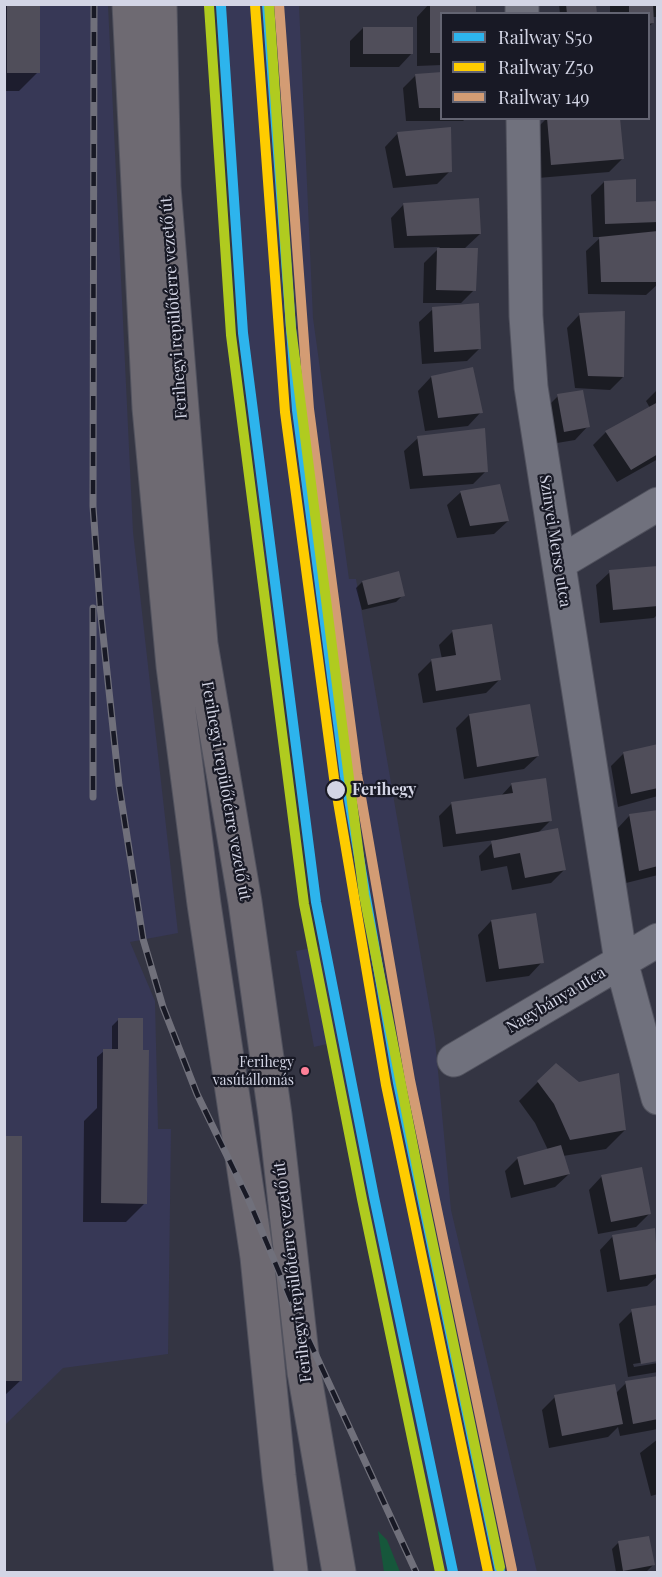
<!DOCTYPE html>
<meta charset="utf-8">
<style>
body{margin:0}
#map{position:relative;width:662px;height:1577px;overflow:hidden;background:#343543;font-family:"Playfair Display",serif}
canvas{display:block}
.frame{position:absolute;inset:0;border:6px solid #d3d5e5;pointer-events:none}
.legend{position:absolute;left:440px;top:12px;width:210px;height:108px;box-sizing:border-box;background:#181925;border:2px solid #636472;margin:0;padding:8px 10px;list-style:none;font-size:18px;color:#d3d5e5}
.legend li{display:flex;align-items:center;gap:12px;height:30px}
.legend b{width:30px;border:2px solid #636472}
</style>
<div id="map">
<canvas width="662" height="1577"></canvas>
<div class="frame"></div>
<ul class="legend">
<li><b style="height:8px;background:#2db4ed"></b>Railway S50</li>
<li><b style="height:8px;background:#fecc00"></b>Railway Z50</li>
<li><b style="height:8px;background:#d39c74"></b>Railway 149</li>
</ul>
</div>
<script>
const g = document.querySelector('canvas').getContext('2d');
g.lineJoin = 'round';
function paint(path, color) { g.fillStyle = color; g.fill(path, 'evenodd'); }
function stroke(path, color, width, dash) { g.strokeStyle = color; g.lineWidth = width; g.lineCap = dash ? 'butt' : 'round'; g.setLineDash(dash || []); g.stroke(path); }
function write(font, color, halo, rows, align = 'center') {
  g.font = font + ' "Playfair Display",serif'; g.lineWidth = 4.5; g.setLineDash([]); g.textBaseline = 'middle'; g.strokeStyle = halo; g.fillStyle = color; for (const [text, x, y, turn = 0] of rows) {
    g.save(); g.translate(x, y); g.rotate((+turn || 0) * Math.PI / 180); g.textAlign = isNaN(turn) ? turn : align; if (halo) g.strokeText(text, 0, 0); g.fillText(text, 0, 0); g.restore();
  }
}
paint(new Path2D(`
 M5,5H108L133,532L178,933L130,942L155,1001L158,1129H171L168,1354L63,1368L5,1425Z
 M220,5H299L313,318L349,579H356L435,1039L451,1210L537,1572H439L327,1044L314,1047L296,951L322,946L265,566L239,333Z`), '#373856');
paint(new Path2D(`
 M378,1531L387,1540L400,1572H384Z`), '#16573b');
paint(new Path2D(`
 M4,4H38V72L19,91H4Z
 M429,4H474L442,14V65L417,66V17Z
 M559,4H595L596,14H560Z
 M610,4H658V17H653V23L648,27V14H610Z
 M363,28L412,53L399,67H350V41Z
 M442,73V118H466L463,121H406L403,88L416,75Z
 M547,118H619L623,158L609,172L538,178L534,131Z
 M398,133L450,171L437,184L393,188L385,147Z
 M604,182L635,204L658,203V284L646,295L588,294L586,251L601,237H593L591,195Z
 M404,204L480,234L464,249L474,290L461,303H423L424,263L440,247L394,248L391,218Z
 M433,309L480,348L467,361L422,364L419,322Z
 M580,314L623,377L610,390L575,388L567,328Z
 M431,377L481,412L468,426L425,431L418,391Z
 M658,389V459L617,482L593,445L606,432L650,408L646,401Z
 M558,396L588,426L575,440L551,444L545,409Z
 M418,438L486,471L473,484L410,489L404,451Z
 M461,492L508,521L494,534L457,538L447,505Z
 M658,568V614L654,618L600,623L596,585L610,572Z
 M362,582L403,595L396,602L362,610L356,588Z
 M453,631L499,680L486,693L423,703L418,674L432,660L442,659L439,645Z
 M469,715L538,756L524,769L464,779L456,728Z
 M658,746V796L618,807L611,766L624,753Z
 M512,784L550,821L537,834L564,870L551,883L512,890L507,866L481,871L479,856L495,840L443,847L439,816L452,803L500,797Z
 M658,812V875L626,883L617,829L630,815Z
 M491,921L542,962L529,976L486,982L478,935Z
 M118,1020L145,1203L126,1222H83L84,1121L97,1108V1057L104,1051H112V1026Z
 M538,1082L625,1130L606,1149L563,1156L569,1174L555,1187L511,1198L505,1171L518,1158L548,1150L535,1123L519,1101Z
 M4,1137L21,1380L4,1396Z
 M602,1176L649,1214L636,1227L598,1234L589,1190Z
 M654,1230L658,1276L647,1286L607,1292L600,1250L613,1236Z
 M632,1311L658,1360L633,1364L634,1367L658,1363V1372L628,1377L619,1324Z
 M658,1377V1429L620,1436L618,1427L608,1437L549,1448L542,1410L555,1397L616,1393L626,1383Z
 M658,1439V1494L651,1496L640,1453Z
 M618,1543L653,1565L647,1571L616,1572L612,1549Z`), '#0007');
paint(new Path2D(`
 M7,4H40V73H7Z
 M430,4H476V14H442V53H430Z
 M566,4H596L597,14H567Z
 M629,4H653L654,23L648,24V14H629Z
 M363,27H413V54H363Z
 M442,72V108H419L415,74Z
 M547,118H620L624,159L551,165Z
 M451,127L452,172L406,176L397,132Z
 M636,179V202L658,201V222L605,224L604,181Z
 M479,198L481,234L407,236L403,203Z
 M658,231V282H601L599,237Z
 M437,248H478L476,291L436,290Z
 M479,303L481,349L434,352L432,307Z
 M625,311L624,377L588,376L579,313Z
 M473,367L483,413L438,418L431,376Z
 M583,390L590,427L564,432L557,394Z
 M658,402V454L631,470L605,431Z
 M485,428L488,472L423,476L417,436Z
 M500,484L509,521L470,526L460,491Z
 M658,566V606L613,610L609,570Z
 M399,571L405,596L368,605L362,581Z
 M492,624L501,680L436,691L431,659L456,655L452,630Z
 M530,704L539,756L477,767L469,714Z
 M658,744V788L631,794L623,752Z
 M546,778L552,821L456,834L451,802L513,793L511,783Z
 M658,810V866L639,871L629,814Z
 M558,828L566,870L525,878L520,853L494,858L491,841Z
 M536,913L544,963L499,969L491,920Z
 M118,1018H143V1050H149L147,1204L101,1203L103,1049H118Z
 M556,1063L579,1082L619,1073L626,1130L570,1140L554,1104L537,1081Z
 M4,1136H22V1381H4Z
 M561,1145L570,1174L524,1185L517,1157Z
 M642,1167L651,1214L611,1222L601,1175Z
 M655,1228L658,1274L620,1280L612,1235Z
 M658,1305V1361L641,1364L631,1309Z
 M658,1376V1419L633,1424L625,1381Z
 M615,1384L623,1424L562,1436L554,1395Z
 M649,1536L655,1565L623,1571L618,1541Z`), '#504e5a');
const minor = new Path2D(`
 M522,4V14
 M523,118L526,316L531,387L621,961L658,1098
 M559,563L658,504
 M454,1060L658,940`);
const primary = new Path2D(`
 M129,4L149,408L173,666L204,904L257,1257L279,1476L291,1572
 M160,4L164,187L201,644L245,902L275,1115L304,1372L339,1572`);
stroke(minor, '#51525e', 35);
stroke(primary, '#51525e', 35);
stroke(minor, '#70717d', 33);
stroke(primary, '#6e6a72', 33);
const rail = new Path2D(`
 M94,4L93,506L100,606L119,785L143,939L163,1007L197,1094L249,1201L296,1312L416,1572
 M93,608V797`);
stroke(rail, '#70707b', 7);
stroke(rail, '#181925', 4.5, [14]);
stroke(new Path2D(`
 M267,4L297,410L345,776L398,1083L500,1572`), '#2db4ed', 10);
stroke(new Path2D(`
 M255,5L285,412L334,778L386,1085L488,1572`), '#fecc00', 10);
stroke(new Path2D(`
 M279,4L309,409L357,774L410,1080L512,1570`), '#d39c74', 10);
stroke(new Path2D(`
 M221,6L243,333L316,902L374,1197L453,1572`), '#2db4ed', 10);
stroke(new Path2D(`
 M269,4L291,328L364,895L421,1187L500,1567`), '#b0cb1f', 10);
stroke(new Path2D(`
 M209,6L231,335L304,904L362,1199L440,1572`), '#b0cb1f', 10);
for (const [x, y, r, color] of [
 [336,790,10,"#d3d5e5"],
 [305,1071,5,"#ff8098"]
]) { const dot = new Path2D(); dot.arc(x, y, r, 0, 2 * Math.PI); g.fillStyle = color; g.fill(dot); stroke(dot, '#181925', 2); }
write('14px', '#d3d5e5', '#181925', [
 ["Ferihegy",294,1063],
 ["vasútállomás",294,1081]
], 'right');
write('16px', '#d3d5e5', '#181925', [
 ["Ferihegyi repülőtérre vezető út",174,308,-94],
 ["Szinyei Merse utca",555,541,81],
 ["Ferihegyi repülőtérre vezető út",226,791,80],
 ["Nagybánya utca",556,1000,-31],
 ["Ferihegyi repülőtérre vezető út",293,1272,-97]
]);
write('bold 16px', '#d3d5e5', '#181925', [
 ["Ferihegy",352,790]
], 'left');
</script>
